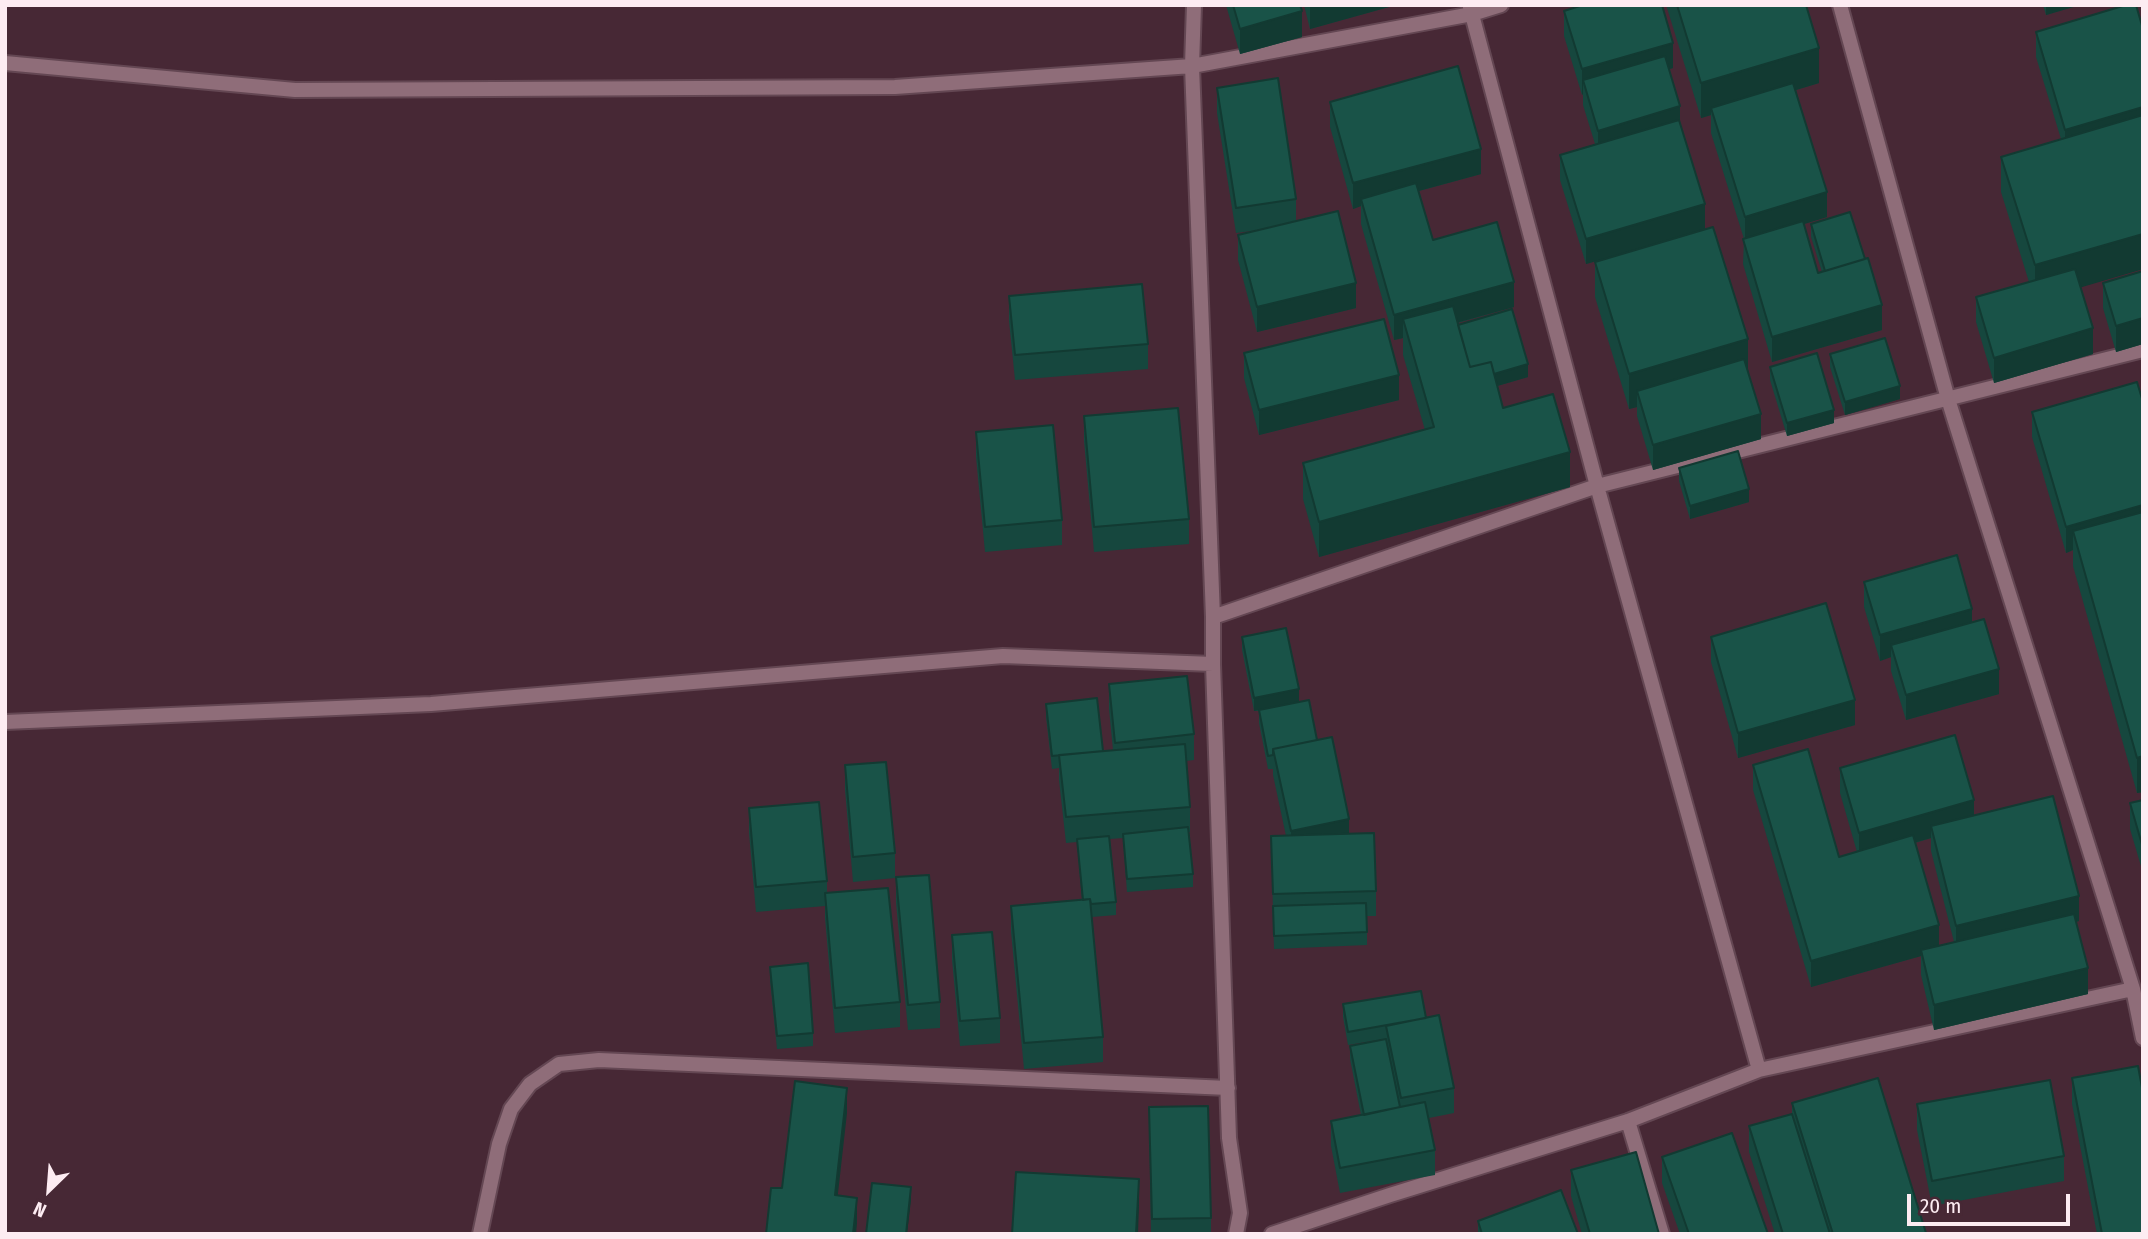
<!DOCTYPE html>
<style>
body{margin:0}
#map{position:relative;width:2148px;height:1239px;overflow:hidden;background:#472835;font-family:"Fira Sans Condensed",sans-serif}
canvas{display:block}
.frame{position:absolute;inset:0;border:7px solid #fdecf2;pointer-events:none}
.north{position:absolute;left:14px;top:1155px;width:70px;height:70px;-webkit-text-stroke:5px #472835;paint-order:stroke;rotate:205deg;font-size:19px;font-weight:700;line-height:28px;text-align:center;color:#fdecf2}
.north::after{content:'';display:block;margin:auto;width:24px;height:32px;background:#fdecf2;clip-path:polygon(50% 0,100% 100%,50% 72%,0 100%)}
.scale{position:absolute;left:1907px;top:1194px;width:163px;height:32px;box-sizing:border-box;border:4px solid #fdecf2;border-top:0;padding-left:9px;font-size:21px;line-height:24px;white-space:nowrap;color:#fdecf2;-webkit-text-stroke:5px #472835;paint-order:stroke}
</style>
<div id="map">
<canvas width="2148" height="1239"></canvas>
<div class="frame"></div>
<div class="north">N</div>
<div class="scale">20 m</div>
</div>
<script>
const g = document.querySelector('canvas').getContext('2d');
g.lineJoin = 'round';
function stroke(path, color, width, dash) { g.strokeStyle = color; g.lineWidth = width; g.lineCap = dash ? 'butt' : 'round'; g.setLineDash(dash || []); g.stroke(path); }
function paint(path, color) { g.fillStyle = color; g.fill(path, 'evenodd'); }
const minor = new Path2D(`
 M1194,5L1192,66L1213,617V664L1229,1138L1240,1213L1236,1234
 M1470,7L1597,486L1759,1070
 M5,63L295,90L895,87L1192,66L1472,14L1501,5
 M1213,617L1597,486L2143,350
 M5,722L431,704L1003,656L1213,664
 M2133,989L2143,1038
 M1628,1121L1662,1234
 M480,1234L499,1144L511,1109L530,1084L559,1064L599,1060L1228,1088
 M1272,1234L1390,1195L1628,1121L1759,1070L2133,989L1948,399L1840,5`);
stroke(minor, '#644753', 18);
stroke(minor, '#8f6d79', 14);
paint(new Path2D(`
 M1226,5H1300L1302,37L1240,54Z
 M1304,5H1396L1310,29Z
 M1667,5H1806L1819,83L1796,90L1827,217L1804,224L1818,273L1822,272L1811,237V224L1882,330L1772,362L1743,264L1744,239L1711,133V115L1701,118L1667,8Z
 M2043,5H2080L2046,15Z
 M1564,11L1673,68L1669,69L1680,124L1705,229L1748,370L1761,439L1653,470L1637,416V407L1629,409L1595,297V262L1685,235L1586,264L1560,180V155L1595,144L1583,105V94L1582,95L1564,36Z
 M2143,29V269L2080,287L2093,354L1994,383L1976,322V297L2029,282L2001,192V157L2061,139L2036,57V32Z
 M1217,88L1296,199V221L1356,308L1257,332L1238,260V235L1259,230L1236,233L1217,113Z
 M1330,102L1481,174L1419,191L1433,240L1514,307L1458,323V325L1528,377L1497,386L1503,408L1570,487L1319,557L1303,499V463L1425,430L1403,355V338L1394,340L1361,224V206L1353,209L1330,127Z
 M2143,271V344L2116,352L2103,308V283Z
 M1009,296L1148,344V369L1015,380L1009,321Z
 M1244,353L1399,400L1259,435L1244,378Z
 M1830,354L1900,399L1845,415L1830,367Z
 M1770,367L1834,423L1787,436L1770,380Z
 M2143,402V792L2137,793L2073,566V550L2066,553L2032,437V412Z
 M1084,416L1189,519V544L1094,552L1084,441Z
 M976,432L1062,520V545L985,552L976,457Z
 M1679,468L1749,502L1690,519L1679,481Z
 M1864,582L1972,622L1999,694L1906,720L1891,671V657L1880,661L1864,607Z
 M1242,637L1299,702L1317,740L1349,834L1376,891V916H1367V945L1274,949L1271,836H1286L1273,775V769H1268L1259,723V711H1254L1242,650Z
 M1711,637L1855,725L1738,758L1711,662Z
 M1109,684L1194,734V760L1186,761L1190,807V832H1189L1193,874V887L1127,892L1123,838L1110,839L1116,902V915L1092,917L1103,1037V1062L1024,1069L1011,932V906L1082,900L1077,842L1066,843L1059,780V768L1052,769L1046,717V704L1103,751L1113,750L1109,709Z
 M845,765L895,853V878L853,882L845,790Z
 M1753,765L1839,857L1857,852L1840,793V768L1974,815L2079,921L2076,922L2088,994L1934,1030L1921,975V956L1811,987L1753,790ZM1931,838V851L1954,942L1939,946L1915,843Z
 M2143,800V873L2130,829V803Z
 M749,808L827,881V893L900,1002V1027L835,1033L825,918V906L756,912L749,833Z
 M896,877L940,1002V1028L908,1030L896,903Z
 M952,935L1000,1018V1043L960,1046L952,960Z
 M770,967L813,1033V1046L777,1049L770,980Z
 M1343,1004L1426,1018L1454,1088V1113L1429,1118L1435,1150V1175L1340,1193L1331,1146V1121L1361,1115L1350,1059V1046L1384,1039L1348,1045L1343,1017Z
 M2072,1078L2143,1234H2097L2072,1104Z
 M1792,1103L1926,1234H1775L1749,1152V1126L1792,1114Z
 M1917,1104L2064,1156V1181L1932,1206L1917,1130Z
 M1149,1107L1211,1218V1234H1151Z
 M1662,1157L1768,1234H1680L1662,1183Z
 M1571,1170L1659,1234H1582L1571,1196Z
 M1478,1221L1578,1234H1478Z`), '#16473e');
paint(new Path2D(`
 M1310,5H1396L1310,29Z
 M2046,5H2080L2046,15Z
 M1302,11V37L1240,54V29Z
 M1673,43V68L1587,93L1583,80V94L1582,95V69Z
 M1819,48V83L1713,115L1711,108V115L1701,118V83Z
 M1680,106V132L1598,156V131Z
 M2143,107V132L2065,155V130Z
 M1481,149V174L1363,206L1361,199V206L1353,209V183Z
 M1827,192V217L1745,242V217Z
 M1705,204V229L1586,264V239Z
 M2143,234V269L2035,301V265Z
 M1514,282V307L1408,336L1403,319V338L1394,340V315Z
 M1356,283V308L1257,332V307Z
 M1882,305V330L1772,362V337Z
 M2143,318V344L2116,352V326Z
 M2093,328V354L1994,383V358Z
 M1748,339V375L1637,391V407L1629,409V374Z
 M1528,364V377L1473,393V380Z
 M1399,375V400L1259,435V410Z
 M1900,386V399L1845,415V402Z
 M1834,410V423L1787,436V423Z
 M1761,414V439L1653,470V445Z
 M1570,452V487L1319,557V522Z
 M1749,489V502L1690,519V506Z
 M2143,505V530L2073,531V550L2066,553V527Z
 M1972,609V634L1891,645V657L1880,661V635Z
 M1999,669V694L1906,720V695Z
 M1299,689V702L1254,711V698Z
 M1855,700V725L1738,758V733Z
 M2143,756V792L2137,793V758Z
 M1974,800V826H1931V838L1859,858V833Z
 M1349,819V844L1291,856V831Z
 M2079,896V921L1956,951V926Z
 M1939,925V950H1921V956L1811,987V961Z
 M2088,968V994L1934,1030V1005Z
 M847,1088V1113L835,1220V1195Z
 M1139,1179V1205L1138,1234H1136Z
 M911,1187V1200L907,1234H906Z
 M857,1198V1223L856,1234H853Z`), '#123a32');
const building = new Path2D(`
 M1233,5H1300L1302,11L1240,29Z
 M1583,5H1662L1673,43L1582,69L1564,11Z
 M1677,5H1806L1819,48L1701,83Z
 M2126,5H2136L2143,29V107L2065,130L2036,32Z
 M1665,56L1680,106L1598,131L1583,80Z
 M1458,66L1481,149L1353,183L1330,102Z
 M1278,78L1296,199L1236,208L1217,88Z
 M1793,83L1827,192L1745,217L1711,108Z
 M2143,115V234L2035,265L2001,157Z
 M1679,120L1705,204L1586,239L1560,155Z
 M1416,183L1433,240L1497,222L1514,282L1394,315L1361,199Z
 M1338,211L1356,283L1257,307L1238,235Z
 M1850,212L1865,259L1825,271L1811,224Z
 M1803,221L1818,273L1868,258L1882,305L1772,337L1743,239Z
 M1713,227L1748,339L1629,374L1595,262Z
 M2075,269L2093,328L1994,358L1976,297Z
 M2143,271V318L2116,326L2103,283Z
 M1142,284L1148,344L1015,355L1009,296Z
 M1453,306L1470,367L1491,362L1503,408L1553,394L1570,452L1319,522L1303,463L1434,427L1403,319Z
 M1512,309L1528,364L1494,374L1491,362L1470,367L1458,325Z
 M1384,319L1399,375L1259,410L1244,353Z
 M1885,338L1900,386L1845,402L1830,354Z
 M1817,353L1834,410L1787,423L1770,367Z
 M1744,359L1761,414L1653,445L1637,391Z
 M2137,382L2143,402V505L2066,527L2032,412Z
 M1178,408L1189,519L1094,527L1084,416Z
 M1053,425L1062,520L985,527L976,432Z
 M1738,451L1749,489L1690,506L1679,468Z
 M2143,512V756L2137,758L2073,531Z
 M1957,555L1972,609L1880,635L1864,582Z
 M1826,603L1855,700L1738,733L1711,637Z
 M1984,619L1999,669L1906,695L1891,645Z
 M1286,628L1299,689L1254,698L1242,637Z
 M1187,676L1194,734L1115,743L1109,684Z
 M1097,698L1103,751L1052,756L1046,704Z
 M1309,700L1317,740L1273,749V755L1268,756L1259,710Z
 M1955,735L1974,800L1859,833L1840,768Z
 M1332,737L1349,819L1291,831L1273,749Z
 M1185,744L1190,807L1066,817L1059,755Z
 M1808,749L1839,857L1913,835L1939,925L1811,961L1753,765Z
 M886,762L895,853L853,857L845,765Z
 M2053,796L2079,896L1956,926L1931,826Z
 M2143,800V848L2130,803Z
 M819,802L827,881L756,887L749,808Z
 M1188,827L1193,874L1127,879L1123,834Z
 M1374,833L1376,891L1273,894L1271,836Z
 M1109,836L1116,902L1091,904L1090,899L1083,900L1077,839Z
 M929,875L940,1002L908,1005L896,877Z
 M888,888L900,1002L835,1008L825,893Z
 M1090,899L1103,1037L1024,1043L1011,906Z
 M1366,903L1367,932L1274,936L1273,906Z
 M2074,914L2088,968L1934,1005L1921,950Z
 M992,932L1000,1018L960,1021L952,935Z
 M808,963L813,1033L777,1036L770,967Z
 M1421,991L1426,1018L1348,1032L1343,1004Z
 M1439,1015L1454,1088L1401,1098L1386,1026Z
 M1386,1039L1400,1107L1364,1115L1350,1046Z
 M2138,1066L2143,1093V1234H2102L2072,1078Z
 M1878,1078L1926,1233L1833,1234L1792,1103Z
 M2050,1080L2064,1156L1932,1181L1917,1104Z
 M795,1081L847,1088L835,1195L857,1198L853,1234H766L771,1188H782Z
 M1425,1102L1435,1150L1340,1168L1331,1121Z
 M1208,1106L1211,1218L1152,1219L1149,1107Z
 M1792,1114L1830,1234H1783L1749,1126Z
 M1732,1133L1768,1234H1689L1662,1157Z
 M1636,1152L1659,1234H1590L1571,1170Z
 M1016,1172L1139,1179L1136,1234H1012Z
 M872,1183L911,1187L906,1234H866Z
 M1561,1190L1578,1234H1482L1478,1221Z`);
paint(building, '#195348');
stroke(building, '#123a32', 2);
</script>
